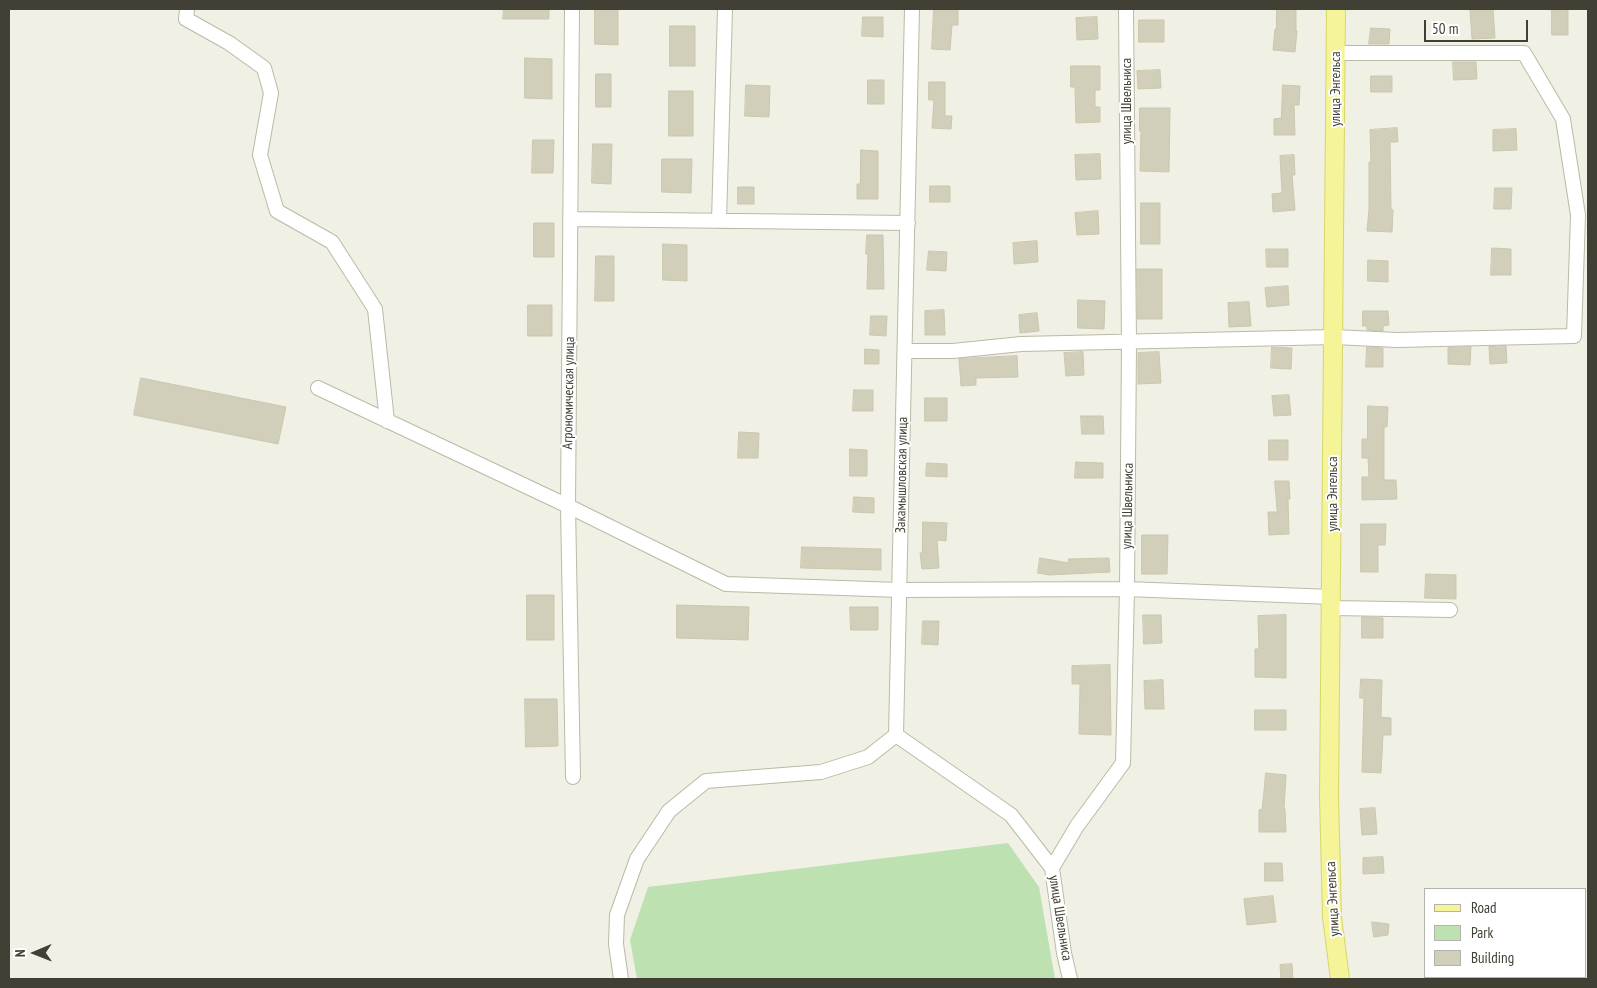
<!DOCTYPE html>
<meta charset="utf-8">
<style>
body{margin:0}
#map{position:relative;width:1597px;height:988px;overflow:hidden;background:#f0f0e4;font-family:"PT Sans Narrow",sans-serif}
canvas{display:block}
.frame{position:absolute;inset:0;border:10px solid #424034;pointer-events:none}
.legend{position:absolute;left:1424px;top:888px;width:162px;height:90px;box-sizing:border-box;background:#fff;border:1px solid #b3b3ae;margin:0;padding:6px 9px;list-style:none;font-size:15px;color:#424034}
.legend li{display:flex;align-items:center;gap:10px;height:25px}
.legend b{width:25px;border:1px solid #b3b3ae}
.north{position:absolute;left:10px;top:928px;width:50px;height:50px;-webkit-text-stroke:4px #fff;paint-order:stroke;rotate:269deg;font-size:14px;font-weight:700;line-height:20px;text-align:center;color:#424034}
.north::after{content:'';display:block;margin:auto;width:18px;height:22px;background:#424034;clip-path:polygon(50% 0,100% 100%,50% 72%,0 100%)}
.scale{position:absolute;left:1424px;top:20px;width:104px;height:22px;box-sizing:border-box;border:2px solid #424034;border-top:0;padding-left:6px;font-size:15px;line-height:18px;white-space:nowrap;color:#424034;-webkit-text-stroke:4px #fff;paint-order:stroke}
</style>
<div id="map">
<canvas width="1597" height="988"></canvas>
<div class="frame"></div>
<ul class="legend">
<li><b style="height:6px;background:#f5f498"></b>Road</li>
<li><b style="height:14px;background:#bde1b0"></b>Park</li>
<li><b style="height:14px;background:#d1ceba"></b>Building</li>
</ul>
<div class="north">N</div>
<div class="scale">50 m</div>
</div>
<script>
const g = document.querySelector('canvas').getContext('2d');
g.lineJoin = 'round';
function paint(path, color) { g.fillStyle = color; g.fill(path, 'evenodd'); }
function stroke(path, color, width, dash) { g.strokeStyle = color; g.lineWidth = width; g.lineCap = dash ? 'butt' : 'round'; g.setLineDash(dash || []); g.stroke(path); }
function write(font, color, halo, rows, align = 'center') {
  g.font = font + ' "PT Sans Narrow",sans-serif'; g.lineWidth = 4; g.setLineDash([]); g.textBaseline = 'middle'; g.strokeStyle = halo; g.fillStyle = color; for (const [text, x, y, turn = 0] of rows) {
    g.save(); g.translate(x, y); g.rotate((+turn || 0) * Math.PI / 180); g.textAlign = isNaN(turn) ? turn : align; if (halo) g.strokeText(text, 0, 0); g.fillText(text, 0, 0); g.restore();
  }
}
paint(new Path2D(`
 M1008,843L1039,887L1055,979H637L630,940L648,887Z`), '#bde1b0');
const building = new Path2D(`
 M504,9H549V19H503Z
 M595,9H618V45L595,44Z
 M934,9H958V25H952L950,50L932,49Z
 M1277,9H1296V31H1297L1295,52L1273,50L1275,29H1276Z
 M1486,9H1493L1495,38L1472,39L1470,10Z
 M1552,9H1568V35H1552Z
 M863,17H883V37L862,36Z
 M1097,17L1098,39L1077,40L1076,18Z
 M1139,20H1164V42H1139Z
 M670,26H695V66H670Z
 M1371,28L1390,29L1389,44H1369Z
 M525,58L552,59V99L525,98Z
 M1453,62H1476L1477,79L1454,80Z
 M1071,66H1100V90H1095V107H1100V122L1076,123L1075,87H1071Z
 M1160,70L1161,88L1138,89L1137,71Z
 M596,74H611V107H596Z
 M1371,76H1392V92H1371Z
 M868,80H884V104H868Z
 M929,82H945V116H952L951,129L932,128L934,100H929Z
 M746,85L770,86L769,117L745,116Z
 M1283,85L1300,86L1299,105H1294L1295,135H1274V119L1281,118Z
 M669,91H693V136H669Z
 M1140,108H1170L1169,172L1140,171L1141,131H1140Z
 M1397,128L1398,142H1390L1391,209L1393,210L1392,232L1367,231L1369,209V162H1371L1370,130Z
 M1516,129L1517,150L1493,151V130Z
 M533,140H554L553,173H532Z
 M593,144H612L611,184L592,183Z
 M861,150L878,151V199H857V184H860Z
 M1100,154L1101,179L1076,180L1075,155Z
 M1294,155L1295,175H1292L1295,210L1273,212L1272,194L1282,193L1280,156Z
 M662,159H692L691,193L662,192Z
 M930,186H950V202H930Z
 M738,187H754V204H738Z
 M1495,188H1512L1511,209H1494Z
 M1141,203H1160V244H1141Z
 M1098,211L1099,234L1077,235L1075,213Z
 M534,223H554V257H534Z
 M867,235H883L884,289H867L868,254H866Z
 M1037,241L1038,262L1014,264L1013,243Z
 M663,244L687,245V281L663,280Z
 M1492,248L1511,249V275H1491Z
 M1266,249H1288V267H1267Z
 M929,251L947,252L946,271L927,270Z
 M596,256H614V301H595Z
 M1368,260L1388,261V282L1368,281Z
 M1137,269H1162V319H1138Z
 M1288,286L1289,305L1267,307L1265,288Z
 M1078,300L1105,301L1104,329L1078,328Z
 M1249,302L1251,326L1229,327L1228,303Z
 M528,305H552V336H528Z
 M944,310L945,335H925V311Z
 M1363,311H1388L1389,325L1383,326V331L1367,330V326H1363Z
 M1037,313L1039,331L1020,333L1019,315Z
 M871,316H887L886,336L870,335Z
 M1506,346L1507,363L1490,364L1489,347Z
 M1272,347L1292,348L1291,369L1271,368Z
 M1367,347L1383,348V367H1366Z
 M1471,347L1470,365L1448,364V348Z
 M865,349L879,350V364H865Z
 M1083,352L1084,375L1066,376L1064,353Z
 M1159,352L1161,383L1138,384V353Z
 M1017,356L1018,377L976,378V385L961,386L959,359Z
 M141,378L286,407L278,444L134,415Z
 M854,390H873V411H853Z
 M1289,395L1291,415L1274,416L1272,396Z
 M925,398H947V421H925Z
 M1368,406L1388,407L1387,427H1384V480H1396L1397,499L1362,500V477H1369L1368,458H1362V439H1367Z
 M1081,416H1103L1104,434H1082Z
 M739,432L759,433L758,458H738Z
 M1269,440H1288V460H1269Z
 M850,449L867,450V476H850Z
 M1076,462L1103,463V478H1075Z
 M927,463L947,464V477L926,476Z
 M1275,481H1289L1290,499H1288L1289,534L1269,535L1268,512H1277Z
 M854,497L874,498V513L853,512Z
 M923,522L947,523L946,541L937,540L939,568L922,569L920,553H922Z
 M1361,524H1386L1385,545H1378V572H1361Z
 M1142,535H1168L1167,574H1142Z
 M802,547L881,549V570L801,568Z
 M1040,558L1069,563L1068,559L1109,558L1110,572L1049,575L1038,573Z
 M1426,574L1456,575V599L1425,598Z
 M527,595H554V640H527Z
 M677,605L749,607L748,640L677,638Z
 M850,607H878V630H851Z
 M1143,615H1161L1162,643L1144,644Z
 M1286,615V678L1255,677V649H1259L1258,616Z
 M1362,617L1383,618V638H1362Z
 M923,621H939L938,645L922,644Z
 M1110,665L1111,735L1079,734L1080,684H1072V666Z
 M1361,679L1382,680L1381,717L1391,718V735H1383L1381,773L1362,772L1364,698H1360Z
 M1163,680L1164,709H1145L1144,681Z
 M525,699H557L558,746L526,747Z
 M1255,710H1286V730H1255Z
 M1266,773L1286,775L1284,809H1285L1286,832H1259V810L1262,809Z
 M1375,808L1377,834L1362,835L1360,809Z
 M1383,857L1384,873L1363,874V858Z
 M1265,863H1282L1283,881H1265Z
 M1273,896L1276,922L1247,925L1244,899Z
 M1372,922L1389,924L1388,935L1374,937Z
 M1292,964L1293,979H1281L1280,965Z`);
paint(building, '#d1ceba');
stroke(building, '#cbc7ae', 1);
const minor = new Path2D(`
 M187,9L186,19L229,43L264,68L271,93L260,155L277,211L332,242L375,309L387,421
 M572,9L568,506L573,777
 M912,9L896,735L1011,815L1052,868
 M570,219L908,223
 M719,221L725,9
 M905,351H953L1021,344L1334,337L1397,340L1574,336L1578,215L1563,119L1524,53H1336
 M318,388L568,506L726,584L900,590L1127,589L1332,597
 M1332,608L1450,610
 M621,979L616,944L617,915L637,859L669,811L706,781L821,772L868,757L896,735
 M1070,979L1064,953L1052,868L1077,826L1123,763L1127,589L1129,343L1126,9`);
const major = new Path2D(`
 M1336,9L1329,796L1332,917L1340,979`);
stroke(minor, '#bbb9a7', 16);
stroke(major, '#d8d56a', 20);
stroke(minor, '#fff', 14);
stroke(major, '#f5f498', 18);
write('14px', '#424034', '#fff', [
 ["улица Энгельса",1336,89,-90],
 ["улица Швельниса",1127,101,-90],
 ["Агрономическая улица",569,393,-89],
 ["Закамышловская улица",902,475,-89],
 ["улица Энгельса",1333,494,-90],
 ["улица Швельниса",1128,506,-89],
 ["улица Энгельса",1333,899,-93],
 ["улица Швельниса",1060,918,81]
]);
</script>
